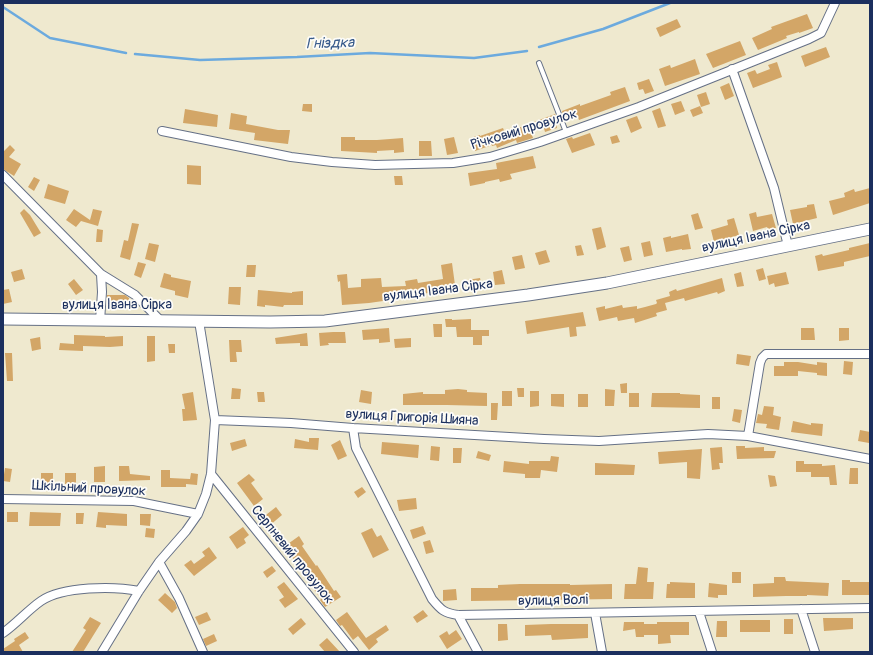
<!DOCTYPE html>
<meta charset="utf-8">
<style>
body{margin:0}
#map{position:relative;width:873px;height:655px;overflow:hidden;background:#efe9cf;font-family:Pangolin,sans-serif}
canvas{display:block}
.frame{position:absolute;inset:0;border:4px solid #1b2f5e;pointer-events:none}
</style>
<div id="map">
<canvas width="873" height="655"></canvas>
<div class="frame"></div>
</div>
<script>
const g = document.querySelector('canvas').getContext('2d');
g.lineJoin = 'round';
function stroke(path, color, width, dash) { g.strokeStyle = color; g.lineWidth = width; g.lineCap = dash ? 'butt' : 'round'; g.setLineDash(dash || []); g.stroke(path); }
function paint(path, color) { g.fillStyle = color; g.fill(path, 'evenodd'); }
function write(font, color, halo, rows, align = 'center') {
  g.font = font + ' Pangolin,sans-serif'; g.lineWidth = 3.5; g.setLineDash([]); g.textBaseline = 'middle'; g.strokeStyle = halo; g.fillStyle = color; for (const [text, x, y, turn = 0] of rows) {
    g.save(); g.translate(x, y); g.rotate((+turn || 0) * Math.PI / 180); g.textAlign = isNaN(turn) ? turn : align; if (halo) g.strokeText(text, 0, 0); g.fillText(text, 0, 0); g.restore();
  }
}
stroke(new Path2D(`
 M3,7L50,38L126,53
 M539,47L603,29L670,3
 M135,54L200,60L297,57L370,53L474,58L527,51`), '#6caade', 2.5);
paint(new Path2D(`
 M807,14L813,28L799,33V32L786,36L787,38L758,50L752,38L772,29L771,27Z
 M677,19L681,27L660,37L656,28Z
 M740,41L746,55L713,68L706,54Z
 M826,47L830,57L805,67L801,56Z
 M695,59L700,74L665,86L659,69L670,65L671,68Z
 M777,62L782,77L753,88L747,73L755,70L757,74L770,69L768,65Z
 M649,79L654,91L645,94L643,89L639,90L637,83Z
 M729,83L734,96L725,100L720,87Z
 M625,87L630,101L579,120L578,117L565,121L562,111L580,104V106L611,95L610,92Z
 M706,92L710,104L701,107L697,95Z
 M681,101L685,111L675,115L671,104Z
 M303,104H312V112L302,111Z
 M700,106L703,113L693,117L690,110Z
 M660,108L666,126L658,128L652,111Z
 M185,109L218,115L217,127L183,123Z
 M231,113L247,116L246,124L278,130H290L288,144L254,140L255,133L229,129Z
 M555,114L559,123L556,124L557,128L545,132L543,125L530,130L533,138L517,143L516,140L497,148L496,145L492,146V145L475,151L470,138L480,135V136L503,128L505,133Z
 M637,116L642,128L631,133L626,120Z
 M590,133L595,145L572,153L566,139L572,137L573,139Z
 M617,135L620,142L612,144L610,137Z
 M341,137H355V140H377L403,138L404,152L394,153V150L377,151V153L341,151Z
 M454,137L458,153L447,155L444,139Z
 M419,141H431L432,156H419Z
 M10,145L15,150L9,157L21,164L14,176L3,169V152Z
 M533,156L536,168L510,174L512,179L500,182L499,179L485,182V183L470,186L468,173L497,169L496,163Z
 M187,165L201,166V185L187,184Z
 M394,176H402L403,185H395Z
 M34,177L40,180L34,191L28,187Z
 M48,184L69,191L65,204L44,198Z
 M870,188V203L833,215L829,201L845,197L844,193L854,189L855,192Z
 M814,204L817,218L793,224L790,210L807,207V205Z
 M24,209L30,215L41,233L34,237L20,213Z
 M74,209L90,220L93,209L102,211L98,226L81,221L76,227L66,220Z
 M756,212L757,217L772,214L776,228L768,229L767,227L753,231L749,214Z
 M698,213L703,228L695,230L691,215Z
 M734,218L739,235L714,242L711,230L728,225L727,220Z
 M132,223L139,224L130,260L120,257L124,240L128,241Z
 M601,227L606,247L597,250L592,229Z
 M97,229L103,230L102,242H96Z
 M688,234L691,249L682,250V249L666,252L663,238L671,236V238Z
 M650,241L653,255L644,257L641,243Z
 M149,243L159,245L155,262L145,259Z
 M870,243V256L844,262V266L818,271L815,256L822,254L823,256L849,250V248Z
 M581,245L584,255L577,256L575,246Z
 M629,246L632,260L624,262L620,248Z
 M546,250L550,262L539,265L535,253Z
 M522,255L525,268L515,270L512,257Z
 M138,262L146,264L141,278L134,275Z
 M452,263L455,285L437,288L438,293L430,295L429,293L400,296V299L383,300V301L369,303L342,305L340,281L338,282L337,275L347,274L348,288L361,287V279L381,278L382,287L406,286L405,281L417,279L418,283L443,279L441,265Z
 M247,265H256L255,277H246Z
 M763,268L766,279L759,281L756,270Z
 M22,269L25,279L14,282L11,272Z
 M502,270L505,284L495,285L493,272Z
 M741,272L744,286L737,287L734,274Z
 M786,272L789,284L775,287L774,283L769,285L767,276Z
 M164,273L171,275V277L191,281L188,298L175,295V291L160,287Z
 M480,278L482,287L469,289L467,280Z
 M722,278L725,291L718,294L717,292L685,301L684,298L665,303L667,310L656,313L657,316L635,323L634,318L618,321L617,317L599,321L596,308L605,306V309L622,305L623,308L637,306V309L645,307L656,304L657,303L656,300L670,296L669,292L676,289L677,291Z
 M74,279L83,290L76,295L68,284Z
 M229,287H241L240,305L228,304Z
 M9,289L12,302L3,304V290Z
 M258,290L292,293V292L303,291V305H284L283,307L265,305V307L257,306Z
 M107,295H125L129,298V306L107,305Z
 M583,312L586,326L576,327L577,336L570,337L569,327L527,334L525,321Z
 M445,319H452V320L471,319V330H489V336H482V345H473V337H457L456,327H446Z
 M433,324H442V337H434Z
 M389,328L390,342L379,343V339L363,340L362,330Z
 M801,328H814L815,340H801Z
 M839,328H849V340L839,341Z
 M333,332H345L346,343H328L329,345L320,346L319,333Z
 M307,333L308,346H300V343L276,344L275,338Z
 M74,335L105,336V337L123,336V346L110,347L83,346V351L59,350L60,343L74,344Z
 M147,336H155V361L147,362Z
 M40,337L41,349L32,351L30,339Z
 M411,338V347L395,348L394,339Z
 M229,340H241L242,352H236L237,362H230Z
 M168,344H175V353H169Z
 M5,353H12L13,381H7Z
 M737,354L751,356L749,366L736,364Z
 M844,361L853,362L852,375L843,374Z
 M784,362H798L817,365V362L827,363V376L817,375V373L798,371V376H774V366H784Z
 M627,383V393H621L620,384Z
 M232,388L241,389L240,399H231Z
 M517,388H524V397H518Z
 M458,389L467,390V392L487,393V406L447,405H403V394L423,392V394H445V390Z
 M605,389L615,390L614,406H605Z
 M361,390L372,392L371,404L359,402Z
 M502,391H512V406H502Z
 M530,391H539V406L530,407Z
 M193,392L197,420L183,421L182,409H185L182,394Z
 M257,392H264L265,402H258Z
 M629,393H639V407H629Z
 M652,393H680V394L700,395V408L651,407Z
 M551,394H564V407L551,406Z
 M578,394H588V407H578Z
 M712,397H720V409H712Z
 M491,403H498L497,420H491Z
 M764,406L774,407L773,415L781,417L779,430L766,428L767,424L756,423L758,414L762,415Z
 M734,409L742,410L740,423L732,421Z
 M793,421L811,425V423L823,424L822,436L791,432Z
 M860,430L870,432L869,443L858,441Z
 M309,438H319L318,450L294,448L295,439L309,442Z
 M245,439L247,446L232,451L230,443Z
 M340,440L347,456L338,460L331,445Z
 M382,442L419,445L418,458L381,454Z
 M431,446L440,447L439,461L430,460Z
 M736,446H745V448L764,447V451H776L774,458L737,459Z
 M722,447L723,463H719L720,469L712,470L710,448Z
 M453,448H462L461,463H453Z
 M702,449L700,479L687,478V462L659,464L658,452Z
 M478,451L491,455L489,461L476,458Z
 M551,456L559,457L557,472L541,470L540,478H525V474L503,472L504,461L529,464V461H550Z
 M796,461H804V464H822V466L835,465L837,485H830L829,477H811V472H796Z
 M595,463L635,465L634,475H595Z
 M105,466V482H94V467Z
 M119,466H129L130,474L150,476V480L119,481Z
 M5,468L12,469L10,482L3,481Z
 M850,468H858V484H849Z
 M161,470H170V478L190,479L191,473L198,474L197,485L186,484V487H161Z
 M41,473H53V484H41Z
 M65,473H76V483L65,484Z
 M249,474L255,480L251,483L263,499L254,506L237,483Z
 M768,475L775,476L777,486L770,487Z
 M362,487L366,492L358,498L354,492Z
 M416,498L417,509L399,511L397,500Z
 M276,507L282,515L269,526L262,518Z
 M7,512H18V522H7Z
 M30,512L61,513L60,526H29Z
 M98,512L127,514V526L106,525V528L96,527Z
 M76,513H84L83,524H76Z
 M140,514H151L150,526L140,525Z
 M423,526L426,534L413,539L410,530Z
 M243,527L249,535L244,539L246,543L237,549L229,537Z
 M146,528L155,529L154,538L145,537Z
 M372,528L377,537L381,535L389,550L373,558L361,533Z
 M299,536L304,544L302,546L316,566L317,565L334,591L336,590L341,597L325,607L320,600L321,599L293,561L294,560L285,546Z
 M430,540L434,552L426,554L423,542Z
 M209,547L217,558L194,576L184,565L191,560L194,564L205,556L202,552Z
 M272,566L276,571L267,578L263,572Z
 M638,567L648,568L647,582H654L653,599H624L625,584H636Z
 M732,572H741V583H732Z
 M774,577H785L786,581L829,583L828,596L807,595V596H786L753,597V584L774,583Z
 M842,580H850V582H870V595H842Z
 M284,582L298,599L285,608L279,600L284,597L277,587Z
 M670,582L695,583V598H666L667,584H670Z
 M709,583L727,585V595H718V598L708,597Z
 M520,584H570V585L612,584V599L471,601V588H498V585Z
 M456,589L457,600L443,601V590Z
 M165,593L175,602L177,608L172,613L158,600Z
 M423,610L428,616L417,623L413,617Z
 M207,612L211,620L199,625L195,617Z
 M347,612L366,638L386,625L389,630L376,639L378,642L369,650L358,636L353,640L342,625L340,626L336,620Z
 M90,617L101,623L83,652H72L86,630L83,628Z
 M301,618L306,624L293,635L288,629Z
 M823,618H853V629L824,631Z
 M784,619H793V634H784Z
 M740,620H770V632H740Z
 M717,621H727V637H716Z
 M644,622V624H657V622H689V635H670L671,643L658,644V635H644V637H636L635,629L623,631L624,622Z
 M498,624H507L508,640L498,641Z
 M551,624H588V638L552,640L551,635L525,636V625Z
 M456,630L462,639L447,649L439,636L447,631L449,635Z
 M25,632L29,638L19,645L23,652H3V649L15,641L14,639Z
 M214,634L217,641L206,646L203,639Z
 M327,638L340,652H325L319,645Z`), '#d3a667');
const lane = new Path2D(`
 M539,63L566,132`);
const street = new Path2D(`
 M732,69L774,188L788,246
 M162,131L291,157L332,162L375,165L453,163L490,157L540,142L639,107L809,39L821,33L835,3
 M3,175L101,274L135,295L161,321
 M100,321L102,292L101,274
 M199,321L215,420
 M353,428L356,448L432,599C441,610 444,613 458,615L870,608
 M748,436L760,363L762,358L766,354H870
 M211,474L354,652
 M3,499L134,501L198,514
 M159,562L179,598L203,652
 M801,609L815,652
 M699,612L712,652
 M595,613L602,652
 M458,615L478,652
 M3,633C17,623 28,610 41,601C63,586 114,586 139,591
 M102,652L139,591L159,562L186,531L198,514L206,494L211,474L215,420L291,423L353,428L544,439L599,441L708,434L748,436L870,459`);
const secondary = new Path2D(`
 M3,319L270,322L325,321L528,295L607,283L870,229`);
stroke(lane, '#657086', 6);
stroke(street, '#657086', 10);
stroke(secondary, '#657086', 13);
stroke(lane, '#fff', 4);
stroke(street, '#fff', 8);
stroke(secondary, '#fff', 11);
write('14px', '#1b2f5e', '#fdfcf7', [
 ["Річковий провулок",524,130,-17],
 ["вулиця Івана Сірка",756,237,-12],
 ["вулиця Івана Сірка",438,291,-7],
 ["вулиця Івана Сірка",117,305],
 ["вулиця Григорія Шияна",412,418,3],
 ["Шкільний провулок",89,489,3],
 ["Серпневий провулок",292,555,51],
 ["вулиця Волі",553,601,-1]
]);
write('italic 15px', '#375a8b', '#fdfcf7', [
 ["Гніздка",330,44,-2]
]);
</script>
